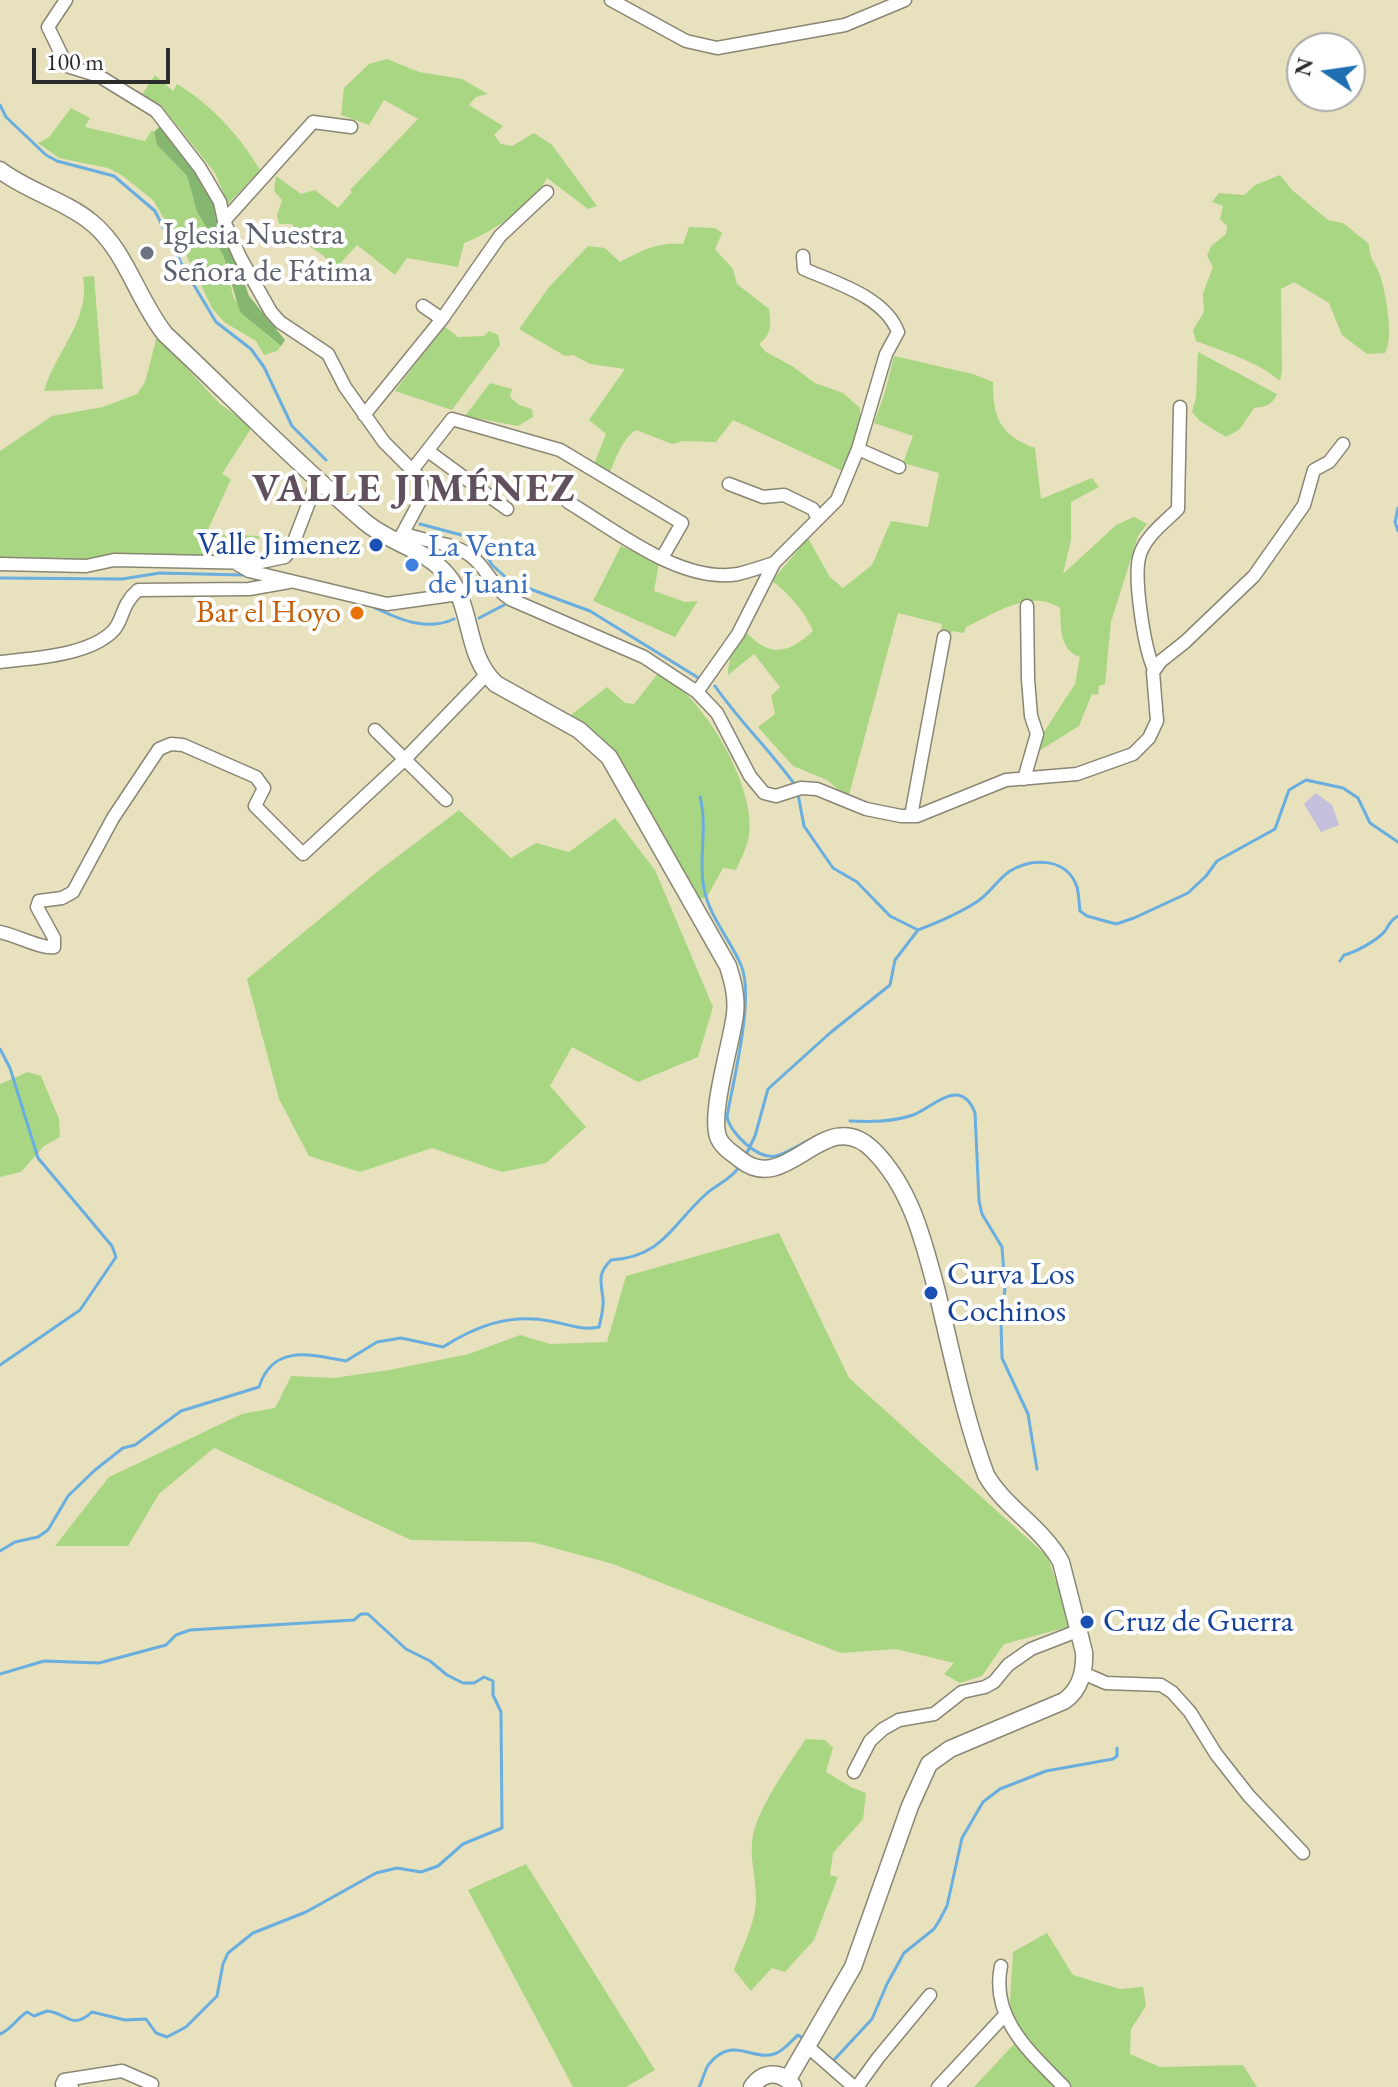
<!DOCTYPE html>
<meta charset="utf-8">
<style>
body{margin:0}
#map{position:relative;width:1398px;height:2087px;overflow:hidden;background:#e7e1be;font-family:"EB Garamond",serif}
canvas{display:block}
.north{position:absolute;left:1286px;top:32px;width:80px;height:80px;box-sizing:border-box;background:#fff;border:2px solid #aaa;border-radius:50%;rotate:283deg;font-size:22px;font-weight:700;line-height:32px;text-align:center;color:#2b2b2b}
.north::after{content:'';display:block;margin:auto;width:28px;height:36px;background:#1f6fb2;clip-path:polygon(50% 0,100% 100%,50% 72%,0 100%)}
.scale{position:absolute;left:32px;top:48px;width:138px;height:36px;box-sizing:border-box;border:4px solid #2b2b2b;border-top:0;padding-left:10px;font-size:24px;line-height:28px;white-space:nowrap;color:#2b2b2b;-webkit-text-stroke:6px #fff;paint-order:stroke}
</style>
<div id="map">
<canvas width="1398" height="2087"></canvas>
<div class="north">N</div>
<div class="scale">100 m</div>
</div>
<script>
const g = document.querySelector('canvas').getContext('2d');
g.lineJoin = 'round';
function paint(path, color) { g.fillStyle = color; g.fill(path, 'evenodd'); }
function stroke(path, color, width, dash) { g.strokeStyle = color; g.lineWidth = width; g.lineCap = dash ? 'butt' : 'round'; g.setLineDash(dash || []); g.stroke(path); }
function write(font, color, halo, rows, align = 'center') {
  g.font = font + ' "EB Garamond",serif'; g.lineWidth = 8; g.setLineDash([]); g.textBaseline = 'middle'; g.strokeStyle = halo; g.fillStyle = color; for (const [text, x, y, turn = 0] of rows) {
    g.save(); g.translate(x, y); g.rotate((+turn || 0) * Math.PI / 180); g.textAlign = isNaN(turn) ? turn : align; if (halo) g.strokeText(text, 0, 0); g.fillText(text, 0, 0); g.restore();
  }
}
paint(new Path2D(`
 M1316,793L1332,805L1339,825L1321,832L1304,804Z`), '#c4c0db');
paint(new Path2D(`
 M387,59L419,72L462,79L488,94L476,97L469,105L503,126L494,135L501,144L512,146L534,133L552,145L597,206L588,209L547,178C534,205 491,233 464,243L458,267L407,258L395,275L357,245L338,266L330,265L324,256L309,246L292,224H279L277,216L282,200L274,191L276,176L301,194L315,190L338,208L352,192L350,190L418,119L384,100L369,125L341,115L344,88L369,64Z
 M155,75L173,91L177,84C212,105 239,135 260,170L228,204L215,173L160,104L141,96Z
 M71,108L90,118L85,127L145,141L152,130L154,132L157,145L187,176L197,212L223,255L234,299L268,336L281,346L277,351L264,355L256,341L224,322L212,308L190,262L153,200L123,176L108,168L59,158L38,143L49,137Z
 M1280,175L1292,190L1328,220L1343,223L1369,244C1369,260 1377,264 1381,278C1386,296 1394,338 1385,353L1367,354L1342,335L1329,303L1294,282L1281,289L1282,370L1280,381C1257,361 1224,352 1196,341L1193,330L1204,312L1203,293L1213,267L1207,256L1211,246L1226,234L1227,226L1220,219L1223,206L1212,202L1219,193L1244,195L1255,185Z
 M689,227L715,228L722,233L715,249L733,269L737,284L769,309C771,325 772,334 759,344L766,352L792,366L815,383L843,393L860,408V424L845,472L733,420L716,442L683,441L672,444L636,430C622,439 616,459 609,474L594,464L606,434L589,420L625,369L590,364L573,355L565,356L519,329L549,287L588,246L605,248L620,262C642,250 658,242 683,244Z
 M94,276L103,389L44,391C55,352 91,320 83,277Z
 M444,326L458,337L484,336L489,331L498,335L500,345L452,410L395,391Z
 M157,336L219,403L252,427L222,474L231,479L206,534L259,536L252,559L82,561L0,559V451L52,416L103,407L137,394L145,382Z
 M1198,352L1277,394C1271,406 1267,406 1254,408L1240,429L1226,437L1200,421L1192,412L1196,398Z
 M894,356L973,374L993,382C993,418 1000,435 1035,448L1041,499L1092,478L1099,487L1071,502V540L1063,574L1116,525L1134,517L1147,524L1138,536L1111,622L1105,684L1099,686L1098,695L1092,694L1079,726L1039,751L1042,735L1075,684L1080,657C1059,650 1061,627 1060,608C1031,588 994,614 966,627L964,633L952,631L950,635L941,632L942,624L898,613L849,795L842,793L827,780L793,766L758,727L775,714L771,696L780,687L754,654L728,675C728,661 734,641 747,633C770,658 789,653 813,631C804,611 790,594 772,581L808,538L830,577L843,588L872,565L891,521L928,527L939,473L903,463L913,436L874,423L885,392Z
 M490,383L512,389L510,397L519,405L532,409L533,417L518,426L465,416Z
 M621,546L659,563L654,591L685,602L698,601L675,637L593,601Z
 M660,671C674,683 689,695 700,710C724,738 758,803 748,841C745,851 740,861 736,870L723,868L707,897L697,900L675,856L648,820L602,738L571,715L607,687L625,703L634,704Z
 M459,810L511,858L536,843L569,852L615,818L655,870L713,1007L698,1057L638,1082L572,1047L550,1086L586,1127L546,1163L502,1172L432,1148L360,1172L309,1156L279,1099L247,979L377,872Z
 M28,1072L41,1076L59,1119L60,1137L44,1146L21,1172L0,1177V1084Z
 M779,1233L849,1378L1047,1556L1072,1626L1004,1644L982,1676L960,1683L944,1674L954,1663L896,1649L841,1653L613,1564L532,1542L411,1540L214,1448L159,1494L128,1546H55L109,1477L242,1414L275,1408L291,1376L334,1378L389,1370L469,1354L520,1335L550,1344L607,1342L626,1276Z
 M806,1739L825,1740L833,1748L826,1772L851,1787L866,1793L863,1819L833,1853L830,1875L838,1877L814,1940L785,1972L772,1968L751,1991L734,1970C742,1948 756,1922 756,1899C756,1876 748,1854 754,1831C762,1802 789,1764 806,1739Z
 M526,1864L655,2070L626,2087H573L468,1890Z
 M1047,1933L1073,1975L1120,1989L1143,1987L1146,2006L1131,2029L1130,2054L1160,2067L1243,2065L1257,2087H974L1014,2044L1010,2000L1013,1952Z`), '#a9d683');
paint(new Path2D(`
 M160,126L197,169L217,205L249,296L285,340L281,346L240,312L223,255L197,212L187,176L157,145L154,132Z`), '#86b771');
stroke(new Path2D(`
 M0,105L6,117L46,155L57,161L114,176L155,211L182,265L216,322L251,349L264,367L292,426L326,460
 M1398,508L1395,522L1398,531
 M420,524L469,537L483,549L492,565L511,582L590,611L702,680
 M0,578L122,579L160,573L243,575
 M516,590L525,586
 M371,606C398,619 426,632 454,619
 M479,618L504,605
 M715,686C739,721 770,750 795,785
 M798,794L804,826L833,868L857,882L890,916L918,930C939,922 960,913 978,901C990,893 998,879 1010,871C1033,857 1067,858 1077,887C1079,894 1079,904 1080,911L1087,916L1116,924L1134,918L1188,893L1206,876L1217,861L1275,829L1289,790L1306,780L1343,788L1358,798L1370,823L1398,842
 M700,797C708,827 698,859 704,889C710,918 730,939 741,965C755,997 733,1081 727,1117C730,1133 758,1160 776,1156C787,1153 797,1146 807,1141
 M1340,961L1344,955C1354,953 1378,940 1385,931C1390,924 1390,920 1398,916
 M0,1049L10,1068L38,1158L112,1246L116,1257L80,1310L0,1365
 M850,1121C871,1122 892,1122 913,1115C932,1108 961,1075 975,1113L979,1201L982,1214L1002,1247L1005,1288L1001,1322L1002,1358L1028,1414L1037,1469
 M745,1157L755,1136L768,1089L830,1033L890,985L895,960L918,930
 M0,1551L15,1542L38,1537L48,1530L68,1496L95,1470L123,1448L135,1445L181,1411L259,1387C273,1343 312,1355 346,1361L377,1342L401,1338L443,1347C476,1326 510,1313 550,1321C567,1324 583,1331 599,1327C601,1318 604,1308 603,1299C601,1281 597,1274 611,1260C662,1257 672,1225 705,1195C715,1185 731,1180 739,1167
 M0,1674L44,1661L99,1663L166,1645L176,1635L190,1630L354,1620L361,1614H368L406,1649L430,1661L447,1675L463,1683H474L484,1677L493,1681V1695L501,1712L502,1828L463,1844L438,1866L421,1872L397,1868L376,1873L306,1912L253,1933L228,1953L223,1964L217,1996L186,2027L167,2037L156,2033L146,2019L125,2020L92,2012C71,2031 68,2013 47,2011L34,2016L27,2012C16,2019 12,2029 0,2034
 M830,2058L833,2061L872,2019L887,1984L904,1953L934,1929L939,1921L947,1906L962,1838L983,1802L1000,1789L1046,1771L1113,1759L1117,1756V1748
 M699,2087C703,2080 704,2071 709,2064C733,2035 751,2061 774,2054C783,2052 791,2041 798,2035L804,2039`), '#69aedf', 3);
const minor = new Path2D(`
 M66,0L48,27L67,66L99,76L156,111L200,168L220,202L224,221L240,257L271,312L280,322L328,354L345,387L384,442L420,478L423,493L420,501L399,540
 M611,0L686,41L717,48L845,25L905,0
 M224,221L313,122L351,127
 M423,306L442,319
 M364,415L442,319L500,236L547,192
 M858,449L899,467
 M428,451L507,509
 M413,469L452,419L560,450L682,523L662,558
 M729,484L763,497L784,495L813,509L818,519
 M568,502C615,530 681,584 738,574C750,571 762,567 774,563
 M403,533C424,542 453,542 471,556C487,568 493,588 510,599L644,657L697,692L717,713L750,776L764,793L776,796L801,788L817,789L866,809L901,816H917L1006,780L1077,774L1133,754L1149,738L1157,721L1153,672L1161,661L1185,642L1254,576L1304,505L1314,470L1329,462L1343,444
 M0,564L86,566L114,560L256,563L285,557L291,549L318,479
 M237,564L249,571L387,604L459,594
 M0,662C33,658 88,656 113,631C124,620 120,606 138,590L249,589L289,582
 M1154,669C1144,648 1134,580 1139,558C1143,538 1165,522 1178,509L1180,407
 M697,692L738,634L774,563L837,500L858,449L886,354L898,332C885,297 836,283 804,269L803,256
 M375,730L446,800
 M1024,779L1037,734L1031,716L1028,679L1027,606
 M911,816L944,637
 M0,932C16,935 41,949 54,947V938L37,907L39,901L62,898L73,892L113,818L159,749L171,744L183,745L256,777L264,788L255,806L303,854L405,759L486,675
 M1083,1673L1106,1683L1161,1685L1172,1692L1190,1712L1216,1754L1249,1796L1303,1853
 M854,1772L870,1741L883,1729L899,1720L934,1714L962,1692L985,1687L994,1682L1008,1665L1031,1649L1080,1630
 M1001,1966C990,2019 1031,2053 1064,2087
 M807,2046L854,2087
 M72,2087L63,2086L62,2084L64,2080L122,2071L152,2084
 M857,2087L878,2058L930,1995
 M938,2087L1004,2016`);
const major = new Path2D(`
 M0,170C27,191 64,200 91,222C126,250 137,299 165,334C232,397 296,463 365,522C390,543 427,550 447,575C474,607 464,655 496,684L579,730L609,757L728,966C733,982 737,997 735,1014C732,1042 708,1117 719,1139C723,1148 734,1154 741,1160C788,1197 825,1102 873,1150C911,1188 924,1242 937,1292C952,1353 964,1416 986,1475C1005,1508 1043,1528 1061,1562L1084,1652C1085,1671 1080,1690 1064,1701L950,1749L929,1764L910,1806L853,1967L788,2079
 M752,2087C763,2071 781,2070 793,2086`);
stroke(minor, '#898674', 15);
stroke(major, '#898674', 19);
stroke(minor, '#fff', 12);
stroke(major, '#fff', 16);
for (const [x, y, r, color] of [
 [147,253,8,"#6b7280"],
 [376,545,8,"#1a4fb4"],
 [412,565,8,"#3f7fe0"],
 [357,613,8,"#e8710a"],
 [931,1293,8,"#1a4fb4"],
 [1087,1622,8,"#1a4fb4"]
]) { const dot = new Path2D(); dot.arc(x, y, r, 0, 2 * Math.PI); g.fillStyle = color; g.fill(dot); stroke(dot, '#fff', 3); }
write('32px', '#5b616d', '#fff', [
 ["Iglesia Nuestra",163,235],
 ["Señora de Fátima",163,272]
], 'left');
write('32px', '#164399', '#fff', [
 ["Valle Jimenez",360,545,"right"],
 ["Curva Los",947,1275],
 ["Cochinos",947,1312],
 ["Cruz de Guerra",1103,1622]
], 'left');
write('32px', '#366cbe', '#fff', [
 ["La Venta",428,547],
 ["de Juani",428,584]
], 'left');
write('32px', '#c56008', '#fff', [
 ["Bar el Hoyo",341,613]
], 'right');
g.letterSpacing = '2px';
write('bold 40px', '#61505e', '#fff', [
 ["VALLE JIMÉNEZ",414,490]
]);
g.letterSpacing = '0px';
</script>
